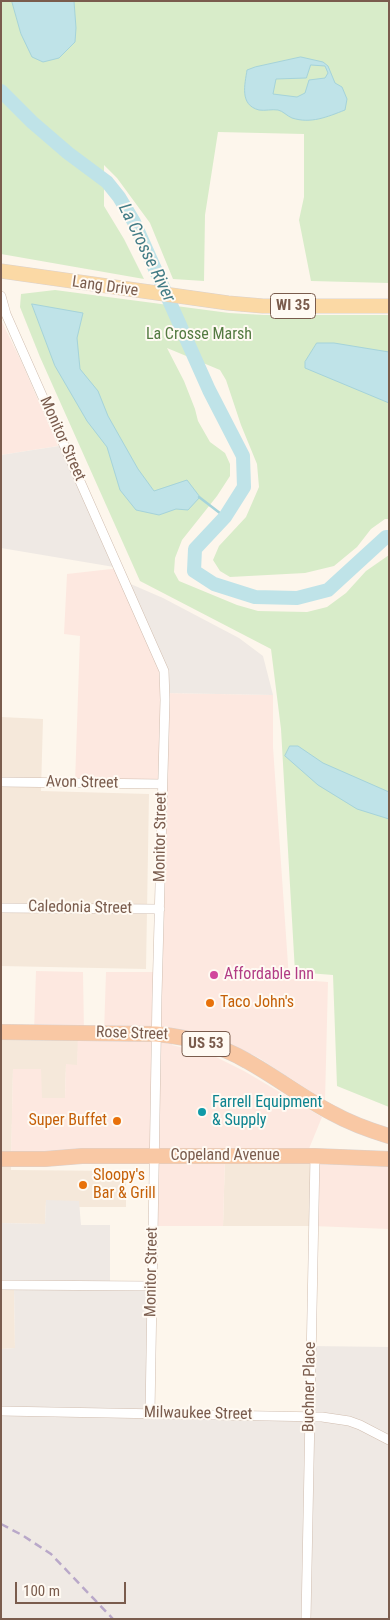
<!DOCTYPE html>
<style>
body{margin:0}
#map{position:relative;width:390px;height:1620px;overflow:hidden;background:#fdf6ec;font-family:"Roboto Condensed",sans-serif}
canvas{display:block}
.frame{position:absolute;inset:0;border:2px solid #7a5c4d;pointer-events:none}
.scale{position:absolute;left:15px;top:1582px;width:111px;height:22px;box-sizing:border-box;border:2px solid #7a5c4d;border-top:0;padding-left:6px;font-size:15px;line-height:18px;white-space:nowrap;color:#7a5c4d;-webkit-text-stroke:4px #fffaf3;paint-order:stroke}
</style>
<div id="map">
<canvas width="390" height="1620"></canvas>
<div class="frame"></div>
<div class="scale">100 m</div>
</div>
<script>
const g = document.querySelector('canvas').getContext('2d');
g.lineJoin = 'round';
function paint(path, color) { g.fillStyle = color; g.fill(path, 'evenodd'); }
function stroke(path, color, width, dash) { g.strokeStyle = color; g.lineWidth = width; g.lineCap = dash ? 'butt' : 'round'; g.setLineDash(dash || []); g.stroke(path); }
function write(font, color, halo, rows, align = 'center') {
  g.font = font + ' "Roboto Condensed",sans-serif'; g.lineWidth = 4; g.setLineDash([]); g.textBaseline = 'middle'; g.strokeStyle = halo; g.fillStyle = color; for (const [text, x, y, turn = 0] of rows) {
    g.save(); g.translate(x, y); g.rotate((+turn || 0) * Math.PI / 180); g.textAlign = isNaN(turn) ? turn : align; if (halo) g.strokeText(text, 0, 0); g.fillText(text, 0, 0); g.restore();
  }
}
paint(new Path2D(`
 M1,717L43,719L41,791L149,794L146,969L1,966Z
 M1,1032L79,1033L77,1065H66L65,1098H42L13,1069L11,1170L126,1171V1207H79V1201H46L45,1224L1,1223Z
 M225,1156H315L313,1226H223Z
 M1,1285H14L15,1348L1,1349Z`), '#f5e8da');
paint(new Path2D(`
 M1,320L22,363L58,446L1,455Z
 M120,568L162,665L165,693L273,695V747L289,979L328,982L325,1101L259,1058L232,1045L175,1029L172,1045L212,1055L244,1071L322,1117L306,1156H225L223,1226H153L154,1157L11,1159L13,1069H41L42,1098H65L66,1064L77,1065L78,1033L34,1032L36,971L83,972L84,1033H104L106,972H158L162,785L75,783L80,636L64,634L67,574Z
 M315,1156L389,1159V1229L313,1226Z`), '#fde8e0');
paint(new Path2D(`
 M65,445L120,568L1,548V455Z
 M126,582L163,598L239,638L263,656L273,695L165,693V678Z
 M46,1200L79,1201L81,1225H110V1286H152L150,1413L309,1416L311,1346L389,1347V1619H1V1349L15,1348L14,1286L1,1285V1223L45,1224Z`), '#efe9e4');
paint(new Path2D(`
 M1,1H389V283L311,281L299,220L304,197V134L218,132L205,215L204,281L173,279L150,223L117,178L104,165V206L124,239L144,279L1,254Z
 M55,290L229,313L264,315H389V519H385L371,529L357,547L334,566L305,573L230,577L220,571L213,560L219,546L246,517L259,487L257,464L241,425L226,380L220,370L167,348L184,381L195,409L198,421L210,442L225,453L230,464V476L217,496L182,540L175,558L174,572L179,581L237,605L258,611L307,612L327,607L346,593L366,571L389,555V1107L337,1086L333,975L295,972L281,729L271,649L140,581L40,357L20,307L21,294Z`), '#d8ecc9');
const water = new Path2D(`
 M12,1H74L76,28L75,42L59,58L43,62L32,57L21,34Z
 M301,57L323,62L328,66L335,83L342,87L347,99L345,110C327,117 311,124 292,118C287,116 283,111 278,110C272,109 265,111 259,110C239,105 245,84 247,70L255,67ZM311,65L325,66L328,73L325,78L309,80L305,93L297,97L273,94L276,79L306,78Z
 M32,304L83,313L77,338L80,369L98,391L108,416L138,469L154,491L187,480L200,497L188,510L176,509L159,515L136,510L120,490L107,447L87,421L55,366Z
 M317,343H334L389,352V403L305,368V362Z
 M290,746H298L323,763L389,792V819L357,809L318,785L285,756Z`);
paint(water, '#bfe3e8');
stroke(water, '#a5d3da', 1);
stroke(new Path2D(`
 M199,497L225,517`), '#a5d3da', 2.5);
stroke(new Path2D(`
 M1,91L32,122L68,153L107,182L119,197L134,222L209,390L243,456L244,487L225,517L195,549L194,571L214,584L255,597L297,598L328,590L386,537H389`), '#bfe3e8', 14);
const minor = new Path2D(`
 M1,296L6,314L164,671L165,700L157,996L150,1413
 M1,782L162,784
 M1,908L160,909
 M1,1285L152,1286
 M1,1411L322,1417L349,1421L360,1425L389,1440
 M306,1619L315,1156`);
const primary = new Path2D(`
 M1,271L228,303L263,306H389`);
const trunk = new Path2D(`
 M1,1032L156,1034C188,1037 220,1045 247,1061C276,1077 303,1098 332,1113C350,1123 369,1130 389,1136
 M1,1159H45L82,1156H315L389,1159`);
stroke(minor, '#d1beb0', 10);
stroke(primary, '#dad1cd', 15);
stroke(trunk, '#dad1cd', 16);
stroke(minor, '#fff', 9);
stroke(primary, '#fbd9a5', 14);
stroke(trunk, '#f9c8a4', 15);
stroke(new Path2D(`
 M1,1524L22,1535L51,1554L113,1619`), '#b9a8c9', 2.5, [8, 5]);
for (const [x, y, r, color] of [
 [214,975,5,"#d1479c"],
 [210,1003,5,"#e8710a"],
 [202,1112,5,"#0f9aa8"],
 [117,1121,5,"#e8710a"],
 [83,1185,5,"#e8710a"]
]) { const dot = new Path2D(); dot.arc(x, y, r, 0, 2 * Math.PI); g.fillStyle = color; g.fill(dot); stroke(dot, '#fffaf3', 2); }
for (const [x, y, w] of [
 [293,306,45],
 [206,1044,48]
]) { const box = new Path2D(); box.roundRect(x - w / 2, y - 12.5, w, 25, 4); g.fillStyle = '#fffaf3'; g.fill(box); stroke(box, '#7a5c4d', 1); }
write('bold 15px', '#7a5c4d', null, [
 ["WI 35",293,306],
 ["US 53",206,1044]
]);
write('16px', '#7a5c4d', '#fffaf3', [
 ["Lang Drive",105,287,8],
 ["Monitor Street",62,439,66],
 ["Avon Street",82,783,1],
 ["Monitor Street",161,837,-89],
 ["Caledonia Street",80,908,1],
 ["Rose Street",132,1034,2],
 ["Copeland Avenue",225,1156],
 ["Monitor Street",152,1272,-89],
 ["Buchner Place",310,1387,-89],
 ["Milwaukee Street",198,1414,1]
]);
write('16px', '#537a41', '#fffaf3', [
 ["La Crosse Marsh",199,335]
]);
write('16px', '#b23c85', '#fffaf3', [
 ["Affordable Inn",224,975]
], 'left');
write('16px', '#c56008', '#fffaf3', [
 ["Taco John's",220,1003],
 ["Super Buffet",107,1121,"right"],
 ["Sloopy's",93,1176],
 ["Bar & Grill",93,1194]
], 'left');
write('16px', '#0d838f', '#fffaf3', [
 ["Farrell Equipment",212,1103],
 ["& Supply",212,1121]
], 'left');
write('italic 18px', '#437c86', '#fffaf3', [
 ["La Crosse River",146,253,64]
]);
</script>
